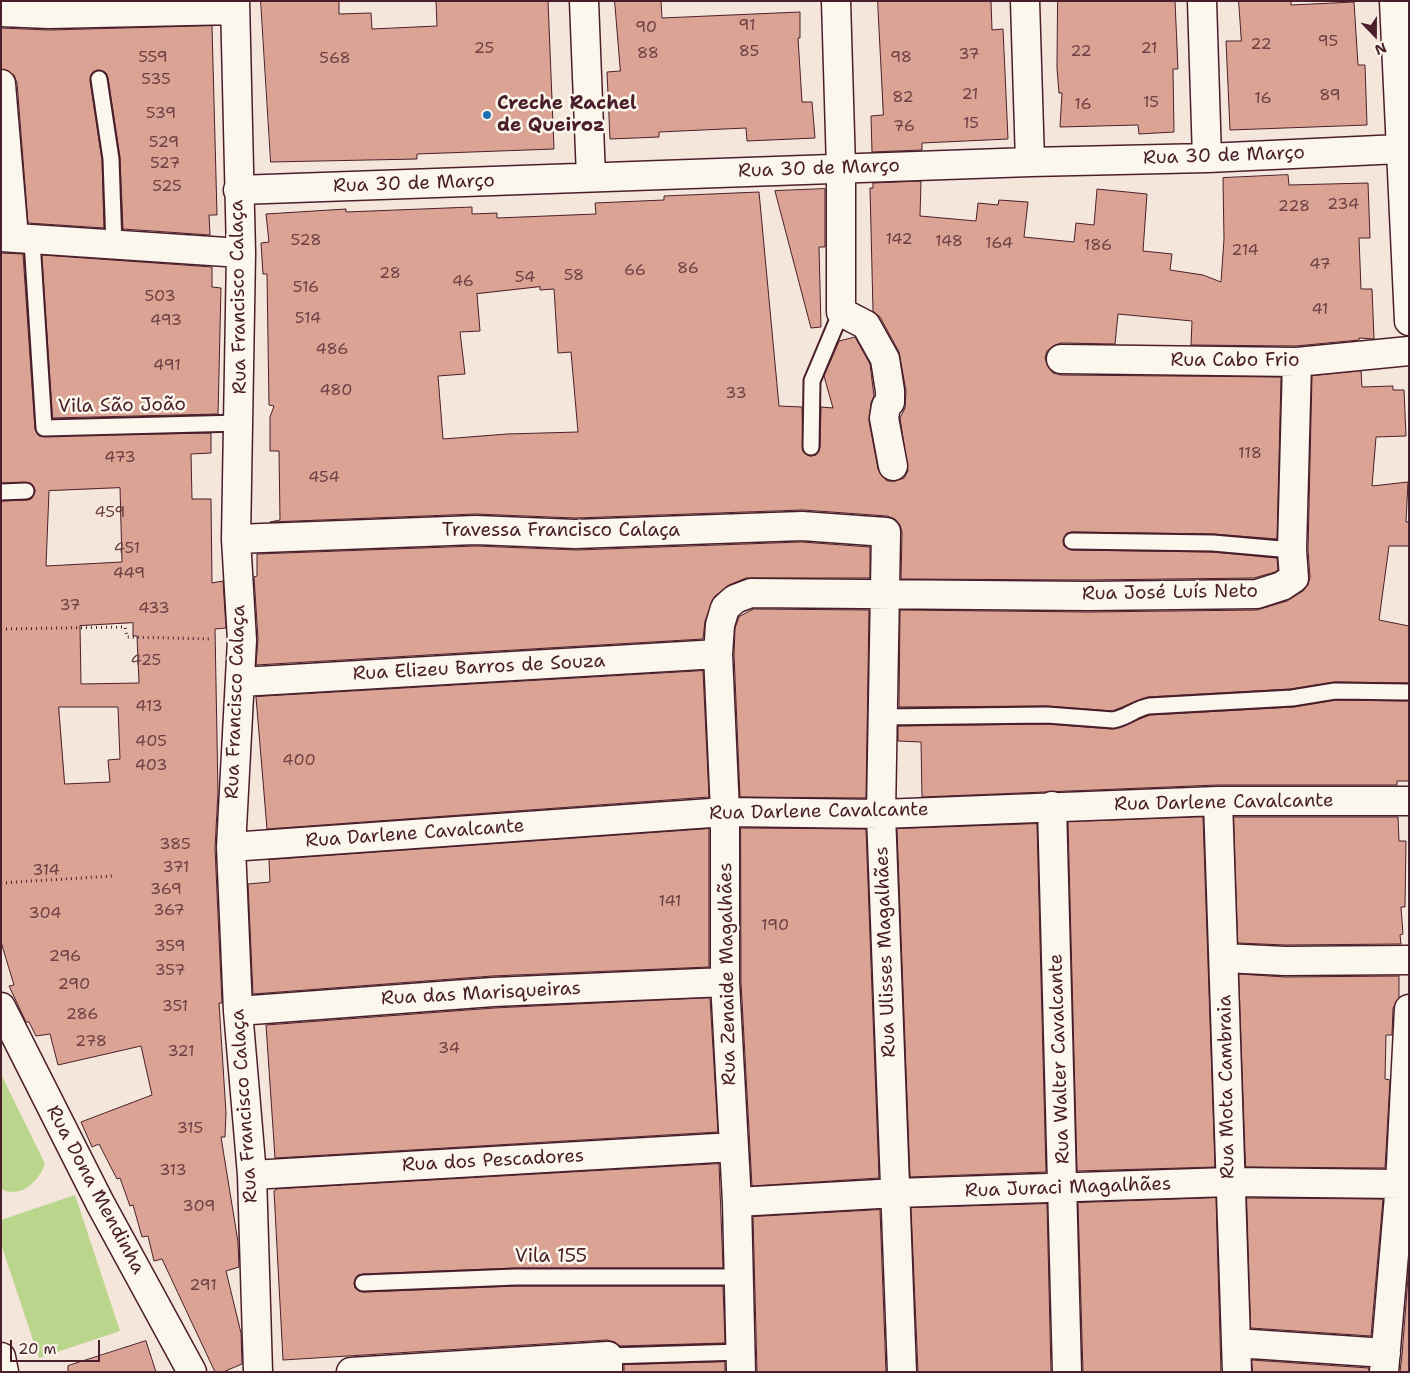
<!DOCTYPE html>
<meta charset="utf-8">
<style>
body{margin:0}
#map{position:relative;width:1410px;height:1373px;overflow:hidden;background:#f4e6da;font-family:"Shantell Sans",sans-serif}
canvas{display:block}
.frame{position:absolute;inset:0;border:2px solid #4a1f2b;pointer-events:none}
.north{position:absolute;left:1350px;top:10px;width:50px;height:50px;-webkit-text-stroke:4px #fbf7ec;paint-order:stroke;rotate:158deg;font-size:14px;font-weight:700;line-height:20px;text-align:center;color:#4a1f2b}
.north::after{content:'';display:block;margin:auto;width:18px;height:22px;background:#4a1f2b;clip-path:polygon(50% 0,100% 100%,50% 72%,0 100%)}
.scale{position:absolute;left:10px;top:1340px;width:90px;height:22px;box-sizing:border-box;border:2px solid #4a1f2b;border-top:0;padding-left:6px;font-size:15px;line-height:18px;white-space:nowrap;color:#4a1f2b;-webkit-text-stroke:4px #fbf7ec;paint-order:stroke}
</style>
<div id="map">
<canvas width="1410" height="1373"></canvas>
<div class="frame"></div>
<div class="north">N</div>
<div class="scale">20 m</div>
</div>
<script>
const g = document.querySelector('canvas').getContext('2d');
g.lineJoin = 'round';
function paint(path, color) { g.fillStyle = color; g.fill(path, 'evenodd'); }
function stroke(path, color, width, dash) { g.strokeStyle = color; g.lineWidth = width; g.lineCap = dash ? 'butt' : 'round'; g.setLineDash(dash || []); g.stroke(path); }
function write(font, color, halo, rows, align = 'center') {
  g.font = font + ' "Shantell Sans",sans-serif'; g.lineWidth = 5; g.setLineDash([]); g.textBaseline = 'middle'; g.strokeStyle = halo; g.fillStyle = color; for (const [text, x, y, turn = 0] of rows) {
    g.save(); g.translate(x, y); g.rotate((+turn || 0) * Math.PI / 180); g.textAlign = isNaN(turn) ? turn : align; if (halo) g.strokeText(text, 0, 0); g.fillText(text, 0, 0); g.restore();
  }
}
paint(new Path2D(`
 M1,1074L45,1164C39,1181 21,1199 1,1189Z
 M75,1195L120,1331L39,1358L1,1244V1220Z`), '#bad58c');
const building = new Path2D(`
 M261,1H339V14L371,13L372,29L437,26L436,1H548L554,149L417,154V159L271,162Z
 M615,1H661L662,18L800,12V38H798L802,102H812L815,138L747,141L746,128L659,132V137L610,139L607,72L620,71Z
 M878,1H991L992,30L1003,29L1008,139L922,143V150L872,152L871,116L883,115Z
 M1058,1H1175L1178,69H1173L1174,132L1139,134L1138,125L1060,127L1062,93H1059L1057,68Z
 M1239,1H1291V5L1354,2L1358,65H1365L1367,125L1230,130L1226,41H1241Z
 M212,26L217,215H209L210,235L123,229L120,158L108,78L106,73L98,70L93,72L90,80L102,160L104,228L28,223L17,83L14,75L1,69V28L49,30Z
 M1288,175L1289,185L1368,183L1370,238H1359L1361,289H1372L1374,339L1359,338V340L1296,346L1191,345L1192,321L1118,314L1115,344L1061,343L1053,346L1047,351L1045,358L1048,367L1053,373L1061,375L1281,377L1277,539L1213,534L1072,532L1067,533L1063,540L1064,546L1072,550L1213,552L1277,558L1278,570L1275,572L1254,578L1089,580L901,579L902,532L900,525L895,519L887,516L803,510L575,518L475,514L270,522L280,520L279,451H270V417L274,406L269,405L267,274H263L261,243L269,242L266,214L346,209V212L472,207V214L497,213V218L596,214L595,203L664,200V196L759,192L779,406L802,407L803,451L810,456L816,455L820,447L821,407L833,408L824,376L839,341L855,337L870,364L874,396L871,403L869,421L878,469L882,476L887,481H895L904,478L908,471L900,418L905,408L906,391L899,352L880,317L873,311L870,188H873V183L921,181L920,216L976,221L978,203L998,205L999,200L1028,202L1024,237L1074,242L1076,223L1094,225L1097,189L1147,194L1143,251L1172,254L1170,270L1203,275L1221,282L1224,239L1223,178ZM540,287V290L554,289L558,353L571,352L578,432L507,434L443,439L438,376L465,374L460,332L480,331L477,294Z
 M825,189V247H819L821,327L811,328L775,191Z
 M1,253L23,254L35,429L39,436L211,433V453L191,454L192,499H211L212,583L223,581L226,628L215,629L218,792L215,848L222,1003H219L226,1113L225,1137H221L238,1242L239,1267L226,1271L241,1333L242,1364L223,1372H215L162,1259L154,1261L148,1236L142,1237L133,1205L130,1206L120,1178L117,1179L99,1144L92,1147L81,1122L152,1095L141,1046L58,1065L50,1034L36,1036L29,1022H26L9,986L14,985L1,942V501L27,500L31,499L35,491L30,483H1ZM120,488L122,562L46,566L49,491ZM133,623V636H137L139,683L81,684L80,626ZM59,707H118L120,759L108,760L110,782L65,784Z
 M42,255L212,267V287L221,288L218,414L53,418Z
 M1361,371L1362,387L1393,386V390H1404L1406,436L1376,437L1372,486L1408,482L1406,522H1409V546H1389L1379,620L1409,626V683L1335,682L1291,689L1148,697L1112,711L1047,706L899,707L900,610L1089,612L1257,610L1287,601L1303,591L1308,585L1310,577L1308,550L1312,376Z
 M802,542L870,547V578H746L729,585L714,597L705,621L703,639L256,665L258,639L254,577L257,576V554L476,546L576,550Z
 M754,609L869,610L866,798L740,797L734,654L735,628L739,617Z
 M703,671L709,797L267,829L256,697Z
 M1336,700L1409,701V781H1397V785H1217L922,797L921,742L898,741V726L1047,724L1113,729L1150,715L1293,707Z
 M1203,817L1215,1167L1077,1171L1068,822Z
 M1234,817H1398L1399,841H1406L1405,907H1401L1403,934L1400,935L1401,944L1285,945L1238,943Z
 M1037,824L1046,1172L910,1177L897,829Z
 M741,828L866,829L879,1178L752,1186L741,982Z
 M709,829V967L492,976L253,994L248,884L270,882L269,860Z
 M1239,974L1285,977L1399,976V998L1393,1008L1392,1035H1386L1385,1079L1390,1080L1385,1168L1246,1167Z
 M710,998L718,1132L275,1158L266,1025L494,1008Z
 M719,1164L723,1268H516L363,1274L358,1275L354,1283L355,1288L363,1292L516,1286H723L725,1343L620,1346L615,1342L607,1340L283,1360L274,1191L277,1189Z
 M1216,1198L1221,1372H1083L1078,1203Z
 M1247,1198L1383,1199L1371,1336L1251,1328Z
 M1047,1204L1051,1372H918L911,1208Z
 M880,1210L886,1372H757L753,1217Z
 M1409,1265V1372H1400L1402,1355Z
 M146,1341L156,1372H68V1366Z
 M1252,1360L1369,1368V1372H1253Z
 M725,1362V1372H624V1365Z`);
paint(building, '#daa393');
stroke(building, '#4a1f2b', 1);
const service = new Path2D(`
 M99,79L111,159L114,246
 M32,241L44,428L240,423
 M811,447L812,381L841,312
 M1,492L26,491
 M1072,541L1213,543L1292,550
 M882,717L1047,715L1113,720C1127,718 1134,709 1149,706L1292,698L1335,691L1407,692
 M363,1283L516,1277H739
 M608,1356L741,1352`);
const minor = new Path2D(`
 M235,1L241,253L236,539L242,640L231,847L238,1011L252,1175L258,1372
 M584,1L591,177
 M836,1L841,168V312L866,325L885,359L890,391V402L886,406L884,418L893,466
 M1025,1L1030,162
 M1202,1L1207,158
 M1394,1L1409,321
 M1,12L49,14L235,10
 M1,84L14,238
 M238,190L1030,162L1207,158L1400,149
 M1,237L241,253
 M1061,359L1297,362L1409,351
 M236,539L476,530L575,534L802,526L886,532L881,814L902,1372
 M241,682L718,654
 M1218,801L1237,1372
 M1052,806L1067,1372
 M231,847L725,812L881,814L1218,801H1409
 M1224,958L1285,961L1409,960
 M1,1007L100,1203L192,1372
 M238,1011L493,992L725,982
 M252,1175L734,1147
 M737,1202L896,1193L1229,1182L1400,1184
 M1236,1343L1386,1353
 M1,1357L4,1372
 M351,1372L608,1356V1372
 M741,1372L737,1202L725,982V812L718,654L720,625L725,608L735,599L751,593L1089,596L1257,594L1282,586L1294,578L1292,550L1297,362
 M1384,1372L1400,1184L1409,1009`);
stroke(service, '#4a1f2b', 19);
stroke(minor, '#4a1f2b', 31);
stroke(new Path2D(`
 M1,629L125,627L127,637L212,639
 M1,883L112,876`), '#4a1f2b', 3, [1, 4]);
stroke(service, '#fbf7ec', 15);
stroke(minor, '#fbf7ec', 28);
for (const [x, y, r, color] of [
 [487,115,5,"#1f6fb2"]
]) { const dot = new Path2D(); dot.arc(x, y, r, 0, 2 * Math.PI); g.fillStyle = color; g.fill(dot); stroke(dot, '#fbf7ec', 2); }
write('16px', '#6e4045', null, [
 ["91",747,26],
 ["90",646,28],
 ["95",1328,42],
 ["22",1261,45],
 ["25",484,49],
 ["21",1149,49],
 ["85",749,52],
 ["22",1081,52],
 ["88",648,54],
 ["37",969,55],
 ["559",153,58],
 ["98",901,58],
 ["568",335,59],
 ["535",156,80],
 ["21",970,95],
 ["89",1330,96],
 ["82",903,98],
 ["16",1263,99],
 ["15",1151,103],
 ["16",1083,105],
 ["539",161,114],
 ["15",971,124],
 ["76",904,127],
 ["529",164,143],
 ["527",165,164],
 ["525",167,187],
 ["234",1343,205],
 ["228",1294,207],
 ["142",899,240],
 ["528",306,241],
 ["148",949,242],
 ["164",999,244],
 ["186",1098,246],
 ["214",1245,251],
 ["47",1320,265],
 ["86",688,269],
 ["66",635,271],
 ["28",390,274],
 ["58",574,276],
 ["54",525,278],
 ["46",463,282],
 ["516",306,288],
 ["503",160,297],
 ["41",1320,310],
 ["514",308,319],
 ["493",166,321],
 ["486",332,350],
 ["491",167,366],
 ["480",336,391],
 ["33",736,394],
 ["118",1250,454],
 ["473",120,458],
 ["454",324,478],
 ["459",110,513],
 ["451",127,549],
 ["449",129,574],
 ["37",70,606],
 ["433",154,609],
 ["425",146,661],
 ["413",149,707],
 ["405",151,742],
 ["400",299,761],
 ["403",151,766],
 ["385",175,845],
 ["371",176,868],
 ["314",46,871],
 ["369",166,890],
 ["141",670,902],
 ["367",169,911],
 ["304",45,914],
 ["190",775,926],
 ["359",170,947],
 ["296",65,957],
 ["357",170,971],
 ["290",74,985],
 ["351",175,1007],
 ["286",82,1015],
 ["278",91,1042],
 ["34",449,1049],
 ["321",181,1052],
 ["315",190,1129],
 ["313",173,1171],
 ["309",199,1207],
 ["291",203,1286]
]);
write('bold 19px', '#4a1f2b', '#fbf7ec', [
 ["Creche Rachel",497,104],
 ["de Queiroz",497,126]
], 'left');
write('19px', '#4a1f2b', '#fbf7ec', [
 ["Rua 30 de Março",1224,156,-2],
 ["Rua 30 de Março",819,169,-2],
 ["Rua 30 de Março",414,184,-2],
 ["Rua Francisco Calaça",239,297,-91],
 ["Rua Cabo Frio",1235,361],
 ["Vila São João",122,406,-1],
 ["Travessa Francisco Calaça",561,531],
 ["Rua José Luís Neto",1170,593,-1],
 ["Rua Elizeu Barros de Souza",479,668,-3],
 ["Rua Francisco Calaça",236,702,-88],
 ["Rua Darlene Cavalcante",1224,803,-1],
 ["Rua Darlene Cavalcante",819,812,-1],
 ["Rua Darlene Cavalcante",415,834,-4],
 ["Rua Ulisses Magalhães",886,952,-92],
 ["Rua Zenaide Magalhães",728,974,-91],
 ["Rua das Marisqueiras",481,994,-3],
 ["Rua Walter Cavalcante",1060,1059,-92],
 ["Rua Mota Cambraia",1227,1087,-91],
 ["Rua Francisco Calaça",245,1106,-94],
 ["Rua dos Pescadores",493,1161,-3],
 ["Rua Juraci Magalhães",1068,1188,-2],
 ["Rua Dona Mendinha",95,1190,62],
 ["Vila 155",551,1257]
]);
</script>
